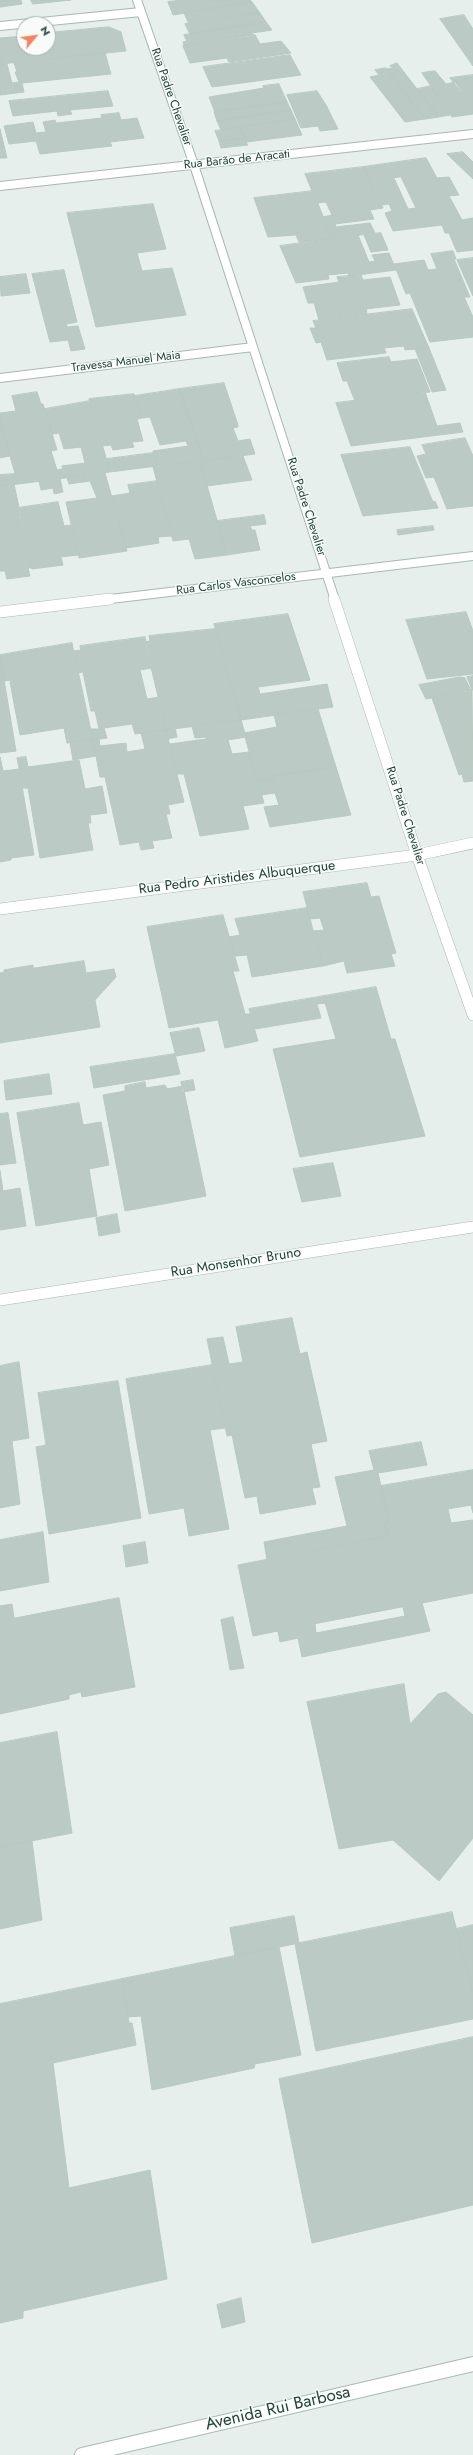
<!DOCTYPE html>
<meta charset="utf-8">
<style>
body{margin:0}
#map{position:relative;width:473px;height:2455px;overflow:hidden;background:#e6efeb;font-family:Jost,sans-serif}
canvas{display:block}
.north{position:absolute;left:16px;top:16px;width:40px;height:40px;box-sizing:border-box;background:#f7fbf9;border:1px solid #a3b1ad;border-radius:50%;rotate:61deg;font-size:11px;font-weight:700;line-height:16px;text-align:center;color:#24423a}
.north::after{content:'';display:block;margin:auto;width:14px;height:18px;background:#f4845f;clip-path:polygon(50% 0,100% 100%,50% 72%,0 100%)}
</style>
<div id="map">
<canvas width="473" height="2455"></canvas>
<div class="north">N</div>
</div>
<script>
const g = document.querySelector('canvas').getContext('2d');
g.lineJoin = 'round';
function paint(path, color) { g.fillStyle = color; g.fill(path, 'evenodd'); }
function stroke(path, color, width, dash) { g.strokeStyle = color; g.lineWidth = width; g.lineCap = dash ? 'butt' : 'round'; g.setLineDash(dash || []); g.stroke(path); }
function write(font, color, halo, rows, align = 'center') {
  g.font = font + ' Jost,sans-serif'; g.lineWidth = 3; g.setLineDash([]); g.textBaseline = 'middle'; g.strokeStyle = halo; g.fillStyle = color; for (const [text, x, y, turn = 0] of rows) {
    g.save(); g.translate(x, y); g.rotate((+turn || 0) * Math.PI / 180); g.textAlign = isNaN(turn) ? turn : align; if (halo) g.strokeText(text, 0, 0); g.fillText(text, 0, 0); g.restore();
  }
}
const building = new Path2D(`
 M0,0H21L22,4L0,7Z
 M31,0H71L33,4Z
 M182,0H250L252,2L173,15L168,2Z
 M252,2L260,13L189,24L184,13Z
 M260,13L266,22L190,34L185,24Z
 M464,15L473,29V66L440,19Z
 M266,22L272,30L252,33L254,36L184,46L183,42L187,41L184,35Z
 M109,27L121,32L126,51L0,64V38L24,36V48H48V33Z
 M255,35L260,44L281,41L291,53L229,62L227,58L190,63L183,46Z
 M105,53L111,74L22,83L24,92L0,95V64H7L12,83L19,82L15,72H17L14,63Z
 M290,55L301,75L212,87L203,67Z
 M397,63L417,89L439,117L425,119L387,69L393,68L390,66Z
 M386,68L387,69L425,119L405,122L370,77L379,75L375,70Z
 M435,71L446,84L455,82L473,107V114L452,117L422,73Z
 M473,75V107L450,78Z
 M279,84L287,102L215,112L209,97L264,88L263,86Z
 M431,86L450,115L439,117L417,89Z
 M108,91L113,106L70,110L72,114L58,116L57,111L13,116L9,101Z
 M317,91L326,105L338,129L320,131L318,126L301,128L287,95Z
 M287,102L291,110L217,121L214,112Z
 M291,110L295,119L221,130L217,121Z
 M119,113L121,120L137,118L144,138L110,142L112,146L40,154L36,141L9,144L4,126L33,122L36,133L46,132L43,122L55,120L56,123L102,118L101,115Z
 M295,119L302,135L246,142L248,145L221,148L219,141L245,138L240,127Z
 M240,127L245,138L219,141L215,131Z
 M0,129L7,158H0Z
 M463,152L473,162V179L447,154Z
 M426,158L437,178L449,177L459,195L449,196L462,220L473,218V250L457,252L449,233H445L442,225L393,231L385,213L392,211L389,204L381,205L363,167ZM401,177L416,208L408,209L394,178Z
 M363,167L383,208L370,210L374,219L335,224L336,227L370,223L375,233L332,239L323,217L332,215L326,202L317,203L305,174Z
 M313,191L332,239L299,242L296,235L268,237L254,198Z
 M153,204L166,249L137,253L142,271L172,268L186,315L96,327L67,213Z
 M381,233L388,250L371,252L364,235Z
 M358,235L369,262L375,261L372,255L389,253L396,270L349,276L348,273L328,275L329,279L296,283L280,246Z
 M453,251L456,259H454L470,297H464L473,317V337L430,342L410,293L406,294L394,264L424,260L428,270L437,269L431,254Z
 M473,258V296L457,260Z
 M64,270L77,322L66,324L67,327L78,326L85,349L71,351L68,340L50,342L32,274Z
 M26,274L30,293L1,296L0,277Z
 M361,275L363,280L390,277L400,305L366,309L367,314L319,320L314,303H308L303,287L339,282L337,277Z
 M412,309L429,348L405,350L404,346L384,348L386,353L327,360L321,342L316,343L310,328H316L313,321Z
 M429,348L446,390L432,392L415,349Z
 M389,357L391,362L417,359L430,392L355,401L347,381H343L337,363Z
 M224,383L238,425V427L233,428L238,441L250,439L255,454L204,461L179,389Z
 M179,389L204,461L157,466L153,451L188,446L186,441L160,445L150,417L142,418L135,396Z
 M37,392L41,404H43L57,450L51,451L57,470L62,469L65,478L18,484L0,421V413L16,411L12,396Z
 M425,392L437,426L460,423L463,432L351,446L336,403Z
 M134,394L142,418L137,419L143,441L132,442L134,447L113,450L111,445L102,446L89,399Z
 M90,401L110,472L65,478L62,466L85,463L81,447L64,449L59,433L52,434L45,409Z
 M0,421L10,456L0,458Z
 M465,438L473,456V506L447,509L434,477L426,478L417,456L426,454L422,445Z
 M410,447L433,502L435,501L438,508L363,516L341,455Z
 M153,453L157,466L110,472L107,459Z
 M243,456L252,480L207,486L200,461Z
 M200,461L227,555L195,559L189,539L173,541L153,467Z
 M105,473L127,551L79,558L66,502L97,498L90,481L69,484L67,478Z
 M15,474L18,484L0,486V475Z
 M60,478L63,492L54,494L53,488L41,490L39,481Z
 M157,481L172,536L158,537L159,543L126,548L112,496L130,493L128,485Z
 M14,484L32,568H28L30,576L7,579L5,571H0V486Z
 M58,502L64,526L71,525L78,555L61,557L63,565L32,569L18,508Z
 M264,515L266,524L250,526L252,530H255L260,550L227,555L217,521Z
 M433,526L434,530L398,535L397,530Z
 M466,612L473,631V674L427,679L406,620Z
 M288,614L310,680L258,687L260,694L327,684L333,707L241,720L214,624Z
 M215,629L241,720L166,730L145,642L150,641L149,636Z
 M145,637L152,668L140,670L147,699L159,697L166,730L135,734L132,724L104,728L107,738L93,740L91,729H99L95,711H91L83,672L78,673L74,651L81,650L80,646Z
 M72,643L93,740L67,743L64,728L20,735L10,682L13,680L4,681L0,655Z
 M0,656L16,751L0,753Z
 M473,676V690H472L467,677Z
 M460,677L465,678L471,691L426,699L419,685Z
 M472,690L473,781L464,782L462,774L459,775L432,698Z
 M318,709L336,767L274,776L275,779L257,781L244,733L277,727L274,715Z
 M241,720L246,737L228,740L232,754L249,752L264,803L243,806L249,829L200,836L184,774H177L170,744L206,739V737L195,738L192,726Z
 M175,728L177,737L168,739L166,730Z
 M166,730L184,802L168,805L170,814H166L172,838L152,841L154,848L141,850L139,842L120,845L105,777H100L93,740L99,739L100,746L126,743L127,752L145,749L141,733Z
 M93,740L96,756L73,760L70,743Z
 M0,757L3,771L19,769L34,855L11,858V860L0,862Z
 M26,757L28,767L79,760L85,789L102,786L107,813L90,815L91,823H88L93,850L40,858L28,788H23L17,758Z
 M336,767L351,815L270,827L264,807L279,805L275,793L261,795L257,781L275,779L274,776Z
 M367,883L371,897L379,896L396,953L391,954L395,966L347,973L344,961L323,966L314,931L324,930L320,918L310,919L303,892Z
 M307,908L323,966L252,977L247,955L235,956L229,937L240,935L235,919Z
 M223,915L239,971H233L245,1014H250L258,1041L225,1048L218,1020L169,1028L147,927Z
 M84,961L86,973L114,969L116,977L95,1000L100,1027L0,1043V973L4,972V970L33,965V968Z
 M376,987L391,1039H395L425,1136L300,1157L273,1049L336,1039L325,1003L317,1004L321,1018L255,1029L249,1009Z
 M199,1028L205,1051L176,1056L170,1033Z
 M175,1054L180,1074L94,1088L90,1067Z
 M49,1074L52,1094L6,1100L4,1081Z
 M193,1080L195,1090L183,1092L181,1082Z
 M145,1082L146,1088L165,1085L167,1089L183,1086L206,1196L125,1211L103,1095L125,1091V1086Z
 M79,1103L83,1125L101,1122L109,1165L89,1169L97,1216L36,1226L17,1113Z
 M8,1113L16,1163L0,1165V1114Z
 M333,1163L341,1196L302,1202L293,1169Z
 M0,1171L3,1191L20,1188L26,1226L0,1230Z
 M117,1214L120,1232L99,1236L96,1218Z
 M292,1318L300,1354L307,1352L327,1441L311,1444L320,1487L312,1488L316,1504L260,1514L257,1496L245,1498L232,1435L227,1436L207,1339L223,1337L229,1364L243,1362L236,1327Z
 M19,1362L29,1438L12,1441L20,1504L0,1508V1366Z
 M212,1365L225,1428L210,1430L229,1529L189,1536L184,1508L149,1514L126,1379Z
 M118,1381L141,1518L49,1534L36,1447L46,1445L38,1393Z
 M421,1442L427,1465L378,1473L389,1522L384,1523L388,1536L267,1560L264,1542L347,1526L335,1477L374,1470L369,1451Z
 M473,1470V1513L471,1505L448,1509L451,1523L473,1520V1593L422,1603L430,1631L302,1657L298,1638L280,1642L278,1631L253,1636L238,1565L388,1536L384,1523L389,1522L381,1486ZM403,1607L405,1616L316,1633L315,1624Z
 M43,1532L49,1582L0,1591V1540Z
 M145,1542L148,1563L126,1567L123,1546Z
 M119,1598L135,1687L82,1697L81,1692L69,1695V1699L0,1714V1606L12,1604L14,1618Z
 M233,1617L244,1668L230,1670L221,1620Z
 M404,1684L410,1724L438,1694L446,1692L473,1715V1838L439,1881L393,1840L339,1849L307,1702Z
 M57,1732L72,1833L0,1847V1743Z
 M32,1841L42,1920L0,1929V1847Z
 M452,1912L473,1993V2019L316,2051L295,1944Z
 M294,1916L299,1943L235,1956L230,1928Z
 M473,1925V1993L456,1929Z
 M279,1947L301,2055L255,2064L254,2068L152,2090L141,2016L128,2017L122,1979Z
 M122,1979L129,2023H132L136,2045L53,2063L69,2188L150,2170L167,2279L23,2311V2318L0,2323V2004Z
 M473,2037V2205L312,2243L279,2079Z
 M241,2298L245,2322L222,2328L217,2305Z`);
paint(building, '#bbcac4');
stroke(building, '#b8c9c2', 1);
const minorFar1 = new Path2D(`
 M137,0L194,165L335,600
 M0,26L141,12
 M0,378L253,347`);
const minor = new Path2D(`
 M334,599L417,855L473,1015
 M0,909L417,855L473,843
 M0,1300L473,1227`);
const tertiary = new Path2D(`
 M0,186L473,134`);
const secondaryFar2 = new Path2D(`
 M102,600L473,556`);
const secondaryFar1 = new Path2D(`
 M0,612L110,599`);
const secondary = new Path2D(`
 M82,2455L473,2364`);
stroke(minorFar1, '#a8b8b2', 10);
stroke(minor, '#a8b8b2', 12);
stroke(tertiary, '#a8b8b2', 10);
stroke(secondaryFar2, '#a4bbb3', 10);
stroke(secondaryFar1, '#a4bbb3', 12);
stroke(secondary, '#a4bbb3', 16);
stroke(minorFar1, '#fff', 8);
stroke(minor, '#fff', 11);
stroke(tertiary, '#fff', 8);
stroke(secondaryFar2, '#fff', 8);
stroke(secondaryFar1, '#fff', 11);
stroke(secondary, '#fff', 14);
write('12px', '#24423a', '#f7fbf9', [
 ["Rua Padre Chevalier",171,97,71],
 ["Rua Barão de Aracati",237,160,-6],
 ["Travessa Manuel Maia",126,362,-7],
 ["Rua Padre Chevalier",306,507,72],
 ["Rua Carlos Vasconcelos",236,584,-7],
 ["Rua Padre Chevalier",405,816,72]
]);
write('14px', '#24423a', '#f7fbf9', [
 ["Rua Pedro Aristides Albuquerque",237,878,-7],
 ["Rua Monsenhor Bruno",236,1263,-9]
]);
write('17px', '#24423a', '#f7fbf9', [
 ["Avenida Rui Barbosa",278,2409,-13]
]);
</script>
